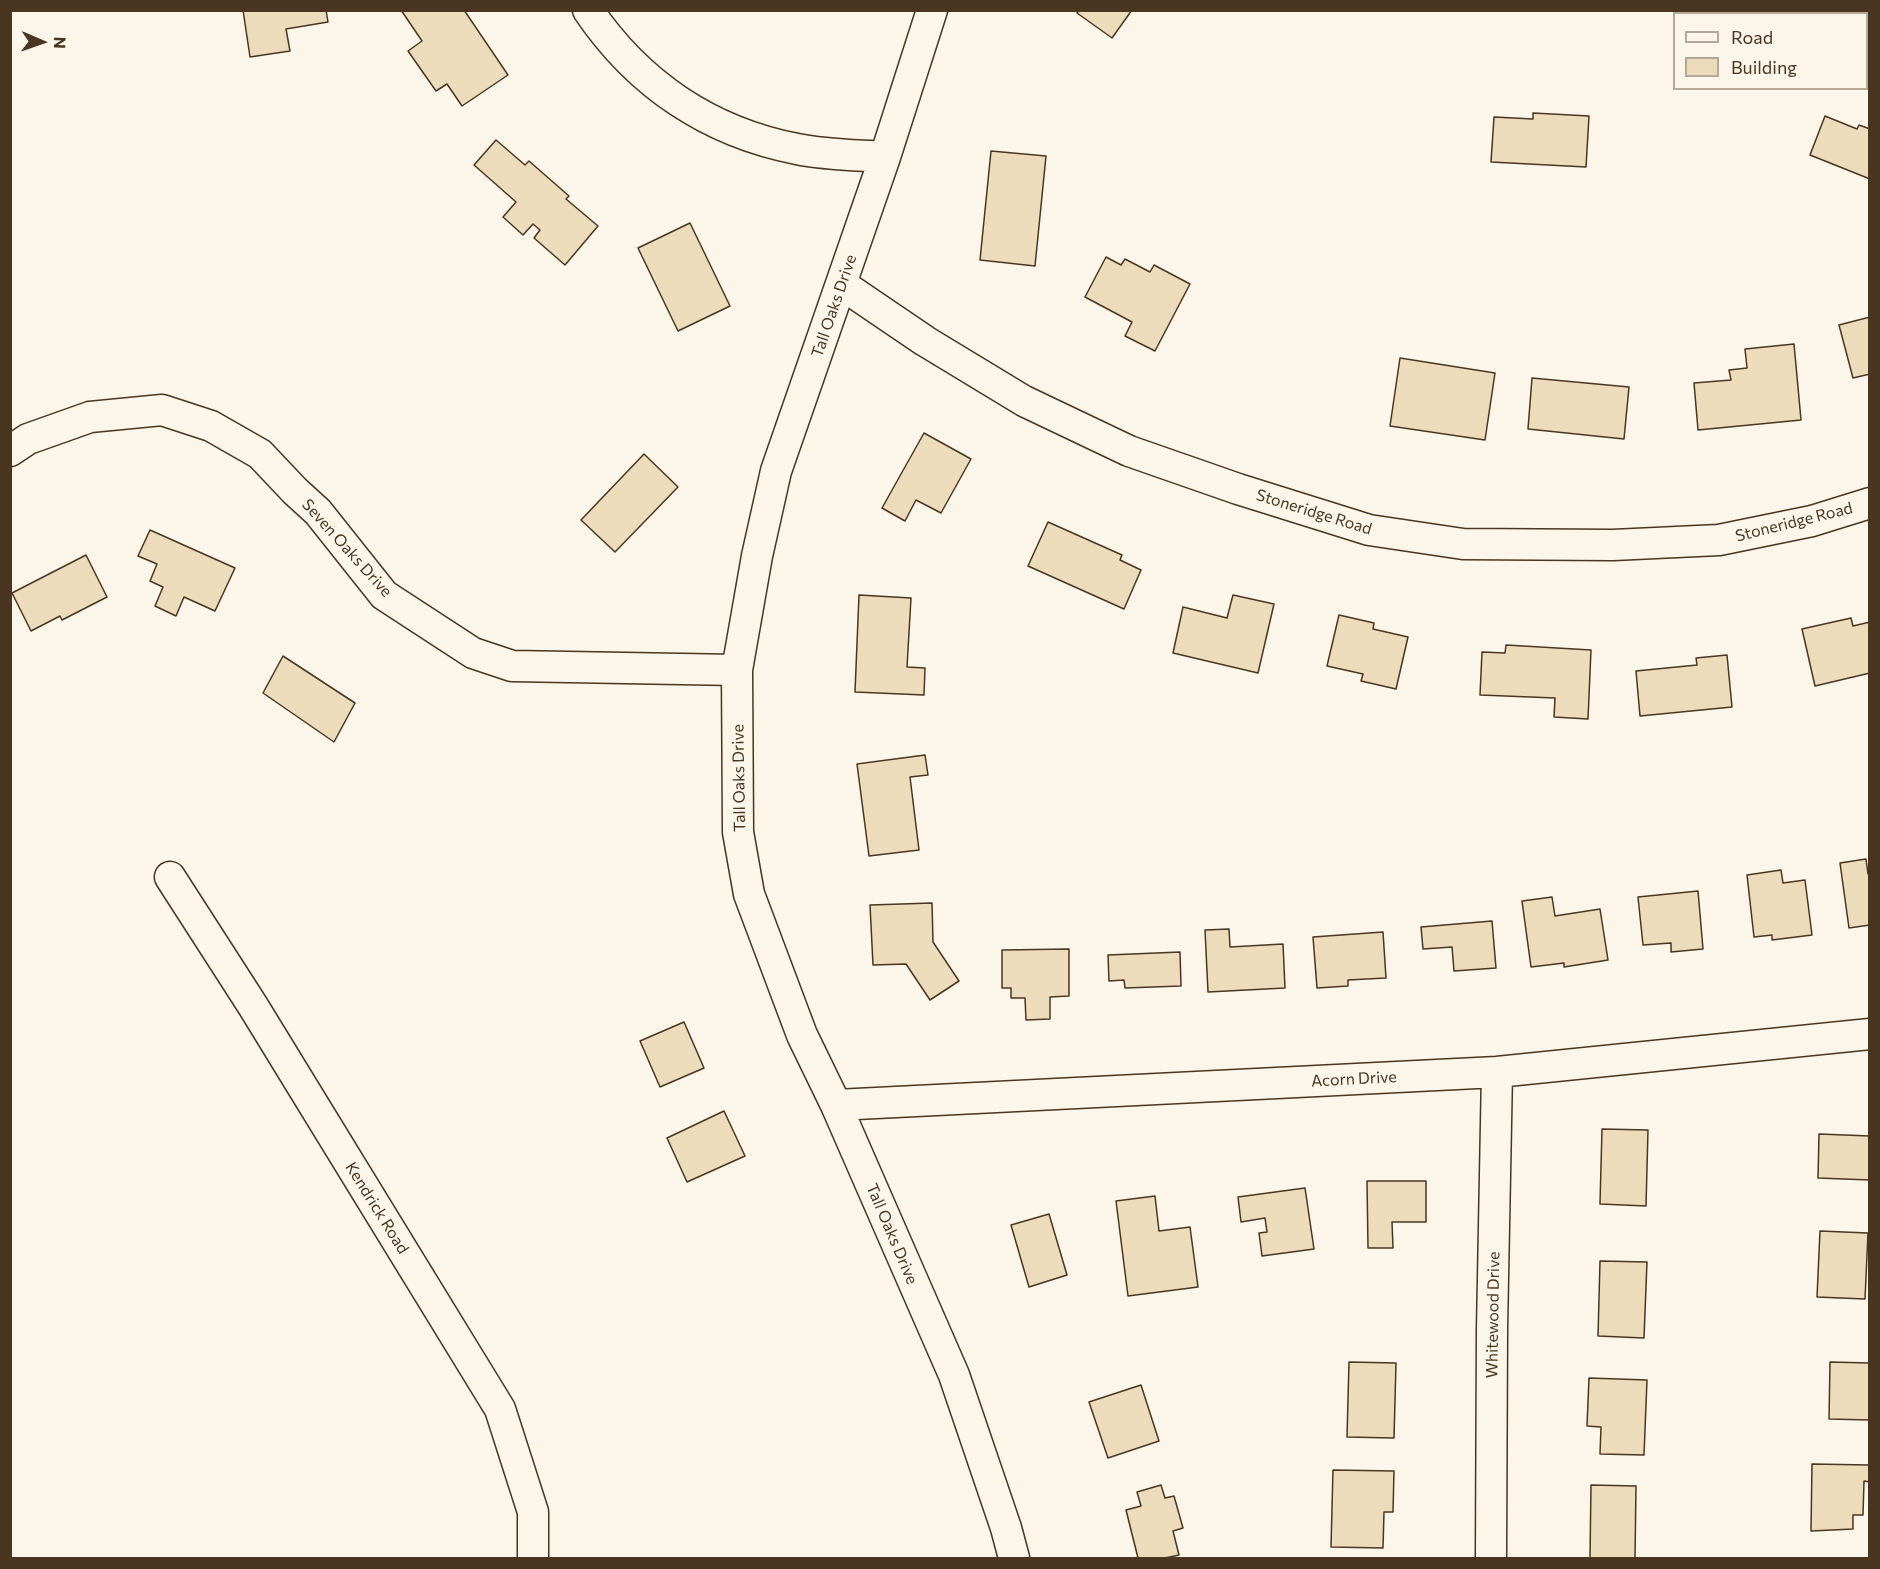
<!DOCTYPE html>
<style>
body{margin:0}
#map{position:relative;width:1880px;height:1569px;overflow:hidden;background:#fbf6e9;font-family:Commissioner,sans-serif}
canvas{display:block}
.frame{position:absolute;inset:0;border:12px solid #4a3520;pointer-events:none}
.legend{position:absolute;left:1673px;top:12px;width:195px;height:78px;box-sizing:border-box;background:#fbf6e9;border:2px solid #b4a999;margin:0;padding:8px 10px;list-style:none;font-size:18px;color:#4a3520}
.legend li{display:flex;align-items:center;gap:12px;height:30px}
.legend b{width:30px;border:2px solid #b4a999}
.north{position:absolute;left:12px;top:12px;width:60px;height:60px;-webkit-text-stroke:4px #fbf6e9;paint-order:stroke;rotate:92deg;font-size:16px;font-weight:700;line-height:24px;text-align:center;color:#4a3520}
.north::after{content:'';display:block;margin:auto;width:21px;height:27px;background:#4a3520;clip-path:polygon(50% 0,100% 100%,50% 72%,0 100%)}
</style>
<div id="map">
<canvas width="1880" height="1569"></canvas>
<div class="frame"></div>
<ul class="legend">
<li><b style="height:8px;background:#fbf6e9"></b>Road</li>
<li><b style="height:16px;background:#ecdcbc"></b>Building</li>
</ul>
<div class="north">N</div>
</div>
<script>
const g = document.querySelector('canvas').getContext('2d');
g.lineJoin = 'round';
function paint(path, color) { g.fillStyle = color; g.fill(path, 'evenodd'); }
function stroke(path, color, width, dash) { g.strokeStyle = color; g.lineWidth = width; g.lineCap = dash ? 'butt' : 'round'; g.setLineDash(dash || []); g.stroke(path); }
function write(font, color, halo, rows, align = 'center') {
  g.font = font + ' Commissioner,sans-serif'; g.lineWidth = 4.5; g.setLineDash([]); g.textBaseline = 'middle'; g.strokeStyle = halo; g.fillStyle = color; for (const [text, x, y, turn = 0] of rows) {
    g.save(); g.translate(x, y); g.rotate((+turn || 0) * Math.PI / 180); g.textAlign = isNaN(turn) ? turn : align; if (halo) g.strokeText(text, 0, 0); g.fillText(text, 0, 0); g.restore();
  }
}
const building = new Path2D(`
 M243,10H326L328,22L286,29L290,51L250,57Z
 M401,10H464L508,75L462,106L447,84L436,91L408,51L422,41Z
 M1079,10H1132L1112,38L1077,13Z
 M1533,113L1589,116L1586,167L1491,162L1494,117L1533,119Z
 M1825,116L1857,129L1859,125L1870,129V179L1810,155Z
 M496,140L525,165L529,161L569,196L566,199L598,226L565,265L534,238L540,230L533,224L523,235L503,217L516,202L474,165Z
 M991,151L1046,156L1035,266L980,260Z
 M690,223L730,306L678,331L638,248Z
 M1106,257L1121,265L1125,259L1150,272L1154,265L1190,284L1155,351L1125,336L1132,322L1085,297Z
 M1870,317V374L1853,378L1839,325Z
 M1794,344L1801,420L1698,430L1694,383L1731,380L1729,370L1747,368L1745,349Z
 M1400,358L1495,373L1485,440L1390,426Z
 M1532,378L1629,387L1624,439L1528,429Z
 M924,433L971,459L941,513L916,500L905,521L882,508Z
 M644,454L678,487L615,552L581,520Z
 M1048,522L1122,555L1120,560L1141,570L1124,609L1028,566Z
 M150,530L235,568L215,611L184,597L176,616L155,606L163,587L150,581L157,564L138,556Z
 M86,555L107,597L62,620L60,616L31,631L12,593Z
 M859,595L911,598L907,667L925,668L924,695L855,692Z
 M1233,595L1274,604L1258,673L1173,653L1183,607L1227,618Z
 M1339,615L1374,623L1373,629L1408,637L1396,689L1361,681L1363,674L1327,666Z
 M1851,618L1853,626L1870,622V673L1815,686L1802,629Z
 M1506,645L1591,650L1588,719L1554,717L1555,698L1480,695L1482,652L1505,653Z
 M1727,655L1732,707L1640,716L1636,671L1697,665L1696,658Z
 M283,656L355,703L334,742L263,693Z
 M925,755L928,775L910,777L919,850L869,856L857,764Z
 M1866,859L1868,874H1870V925L1849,928L1840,863Z
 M1781,870L1783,883L1805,880L1812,935L1772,940V935L1754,937L1747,875Z
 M1698,891L1703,949L1671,952V943L1643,945L1638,897Z
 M1552,897L1555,916L1600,909L1608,960L1564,967V963L1531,967L1522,901Z
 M932,903L933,942L959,981L930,1000L906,964L873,965L870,905Z
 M1492,921L1496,968L1454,971L1452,947L1423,949L1421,927Z
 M1229,929L1230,947L1283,944L1285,988L1208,992L1205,930Z
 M1383,932L1386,978L1348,980V986L1317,988L1313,937Z
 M1069,949V996L1050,997V1019L1026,1020L1025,998H1011V988H1002V950Z
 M1180,952L1181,986L1125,988L1124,980L1109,981L1108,955Z
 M684,1022L704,1068L660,1087L640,1041Z
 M724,1111L745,1156L687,1182L667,1138Z
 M1602,1129L1648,1130L1646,1206L1600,1204Z
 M1819,1134L1870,1136V1180L1818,1178Z
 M1367,1181H1426V1222H1392L1393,1248H1368Z
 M1305,1188L1314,1249L1262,1256L1259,1233L1267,1232L1265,1218L1241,1222L1238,1197Z
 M1155,1196L1159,1231L1190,1227L1198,1287L1128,1296L1116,1201Z
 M1049,1214L1067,1275L1029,1287L1011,1225Z
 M1820,1231L1868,1233L1865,1299L1817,1297Z
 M1600,1261L1647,1262L1644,1338L1598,1336Z
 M1349,1362L1396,1363L1394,1438L1347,1437Z
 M1830,1362L1870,1363V1420L1829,1419Z
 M1589,1378L1647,1380L1644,1455L1600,1454L1601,1427L1587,1426Z
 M1141,1385L1159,1441L1108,1458L1089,1402Z
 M1812,1464L1870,1465V1482L1864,1481L1863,1515H1853V1529L1811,1531Z
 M1333,1470L1394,1471L1393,1512H1384L1383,1548L1331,1547Z
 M1161,1485L1165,1498L1174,1496L1183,1528L1173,1531L1179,1555L1165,1558H1138L1126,1510L1141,1506L1137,1492Z
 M1591,1485L1636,1486L1635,1558H1590Z`);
paint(building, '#ecdcbc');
stroke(building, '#4a3520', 1.5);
const minor = new Path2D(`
 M588,10C638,84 709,132 797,149C826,155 855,155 885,157
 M932,10L885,157L776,471L757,556L737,670L738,832L749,894L802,1035L836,1105L954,1375L1006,1528L1014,1558
 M1867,10L1870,11
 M841,284L925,341L1024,401L1129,451L1238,489L1369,530L1463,544L1613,545L1719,540L1812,521L1870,503
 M10,451L28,439L90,417L162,410L211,426L260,454L295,491L318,512L384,595L473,653L512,666L737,670
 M170,877L253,1006L500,1409L533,1512V1558
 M836,1105L1497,1072L1870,1034
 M1491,1558L1492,1329L1497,1072`);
stroke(minor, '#4a3520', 33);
stroke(minor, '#fbf6e9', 30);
write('16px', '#4a3520', '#fbf6e9', [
 ["Tall Oaks Drive",834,306,-71],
 ["Stoneridge Road",1314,512,17],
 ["Stoneridge Road",1794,522,-14],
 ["Seven Oaks Drive",347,548,48],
 ["Tall Oaks Drive",739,778,-91],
 ["Acorn Drive",1354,1079,-3],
 ["Kendrick Road",377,1208,58],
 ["Tall Oaks Drive",892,1234,67],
 ["Whitewood Drive",1493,1315,-89]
]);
</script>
